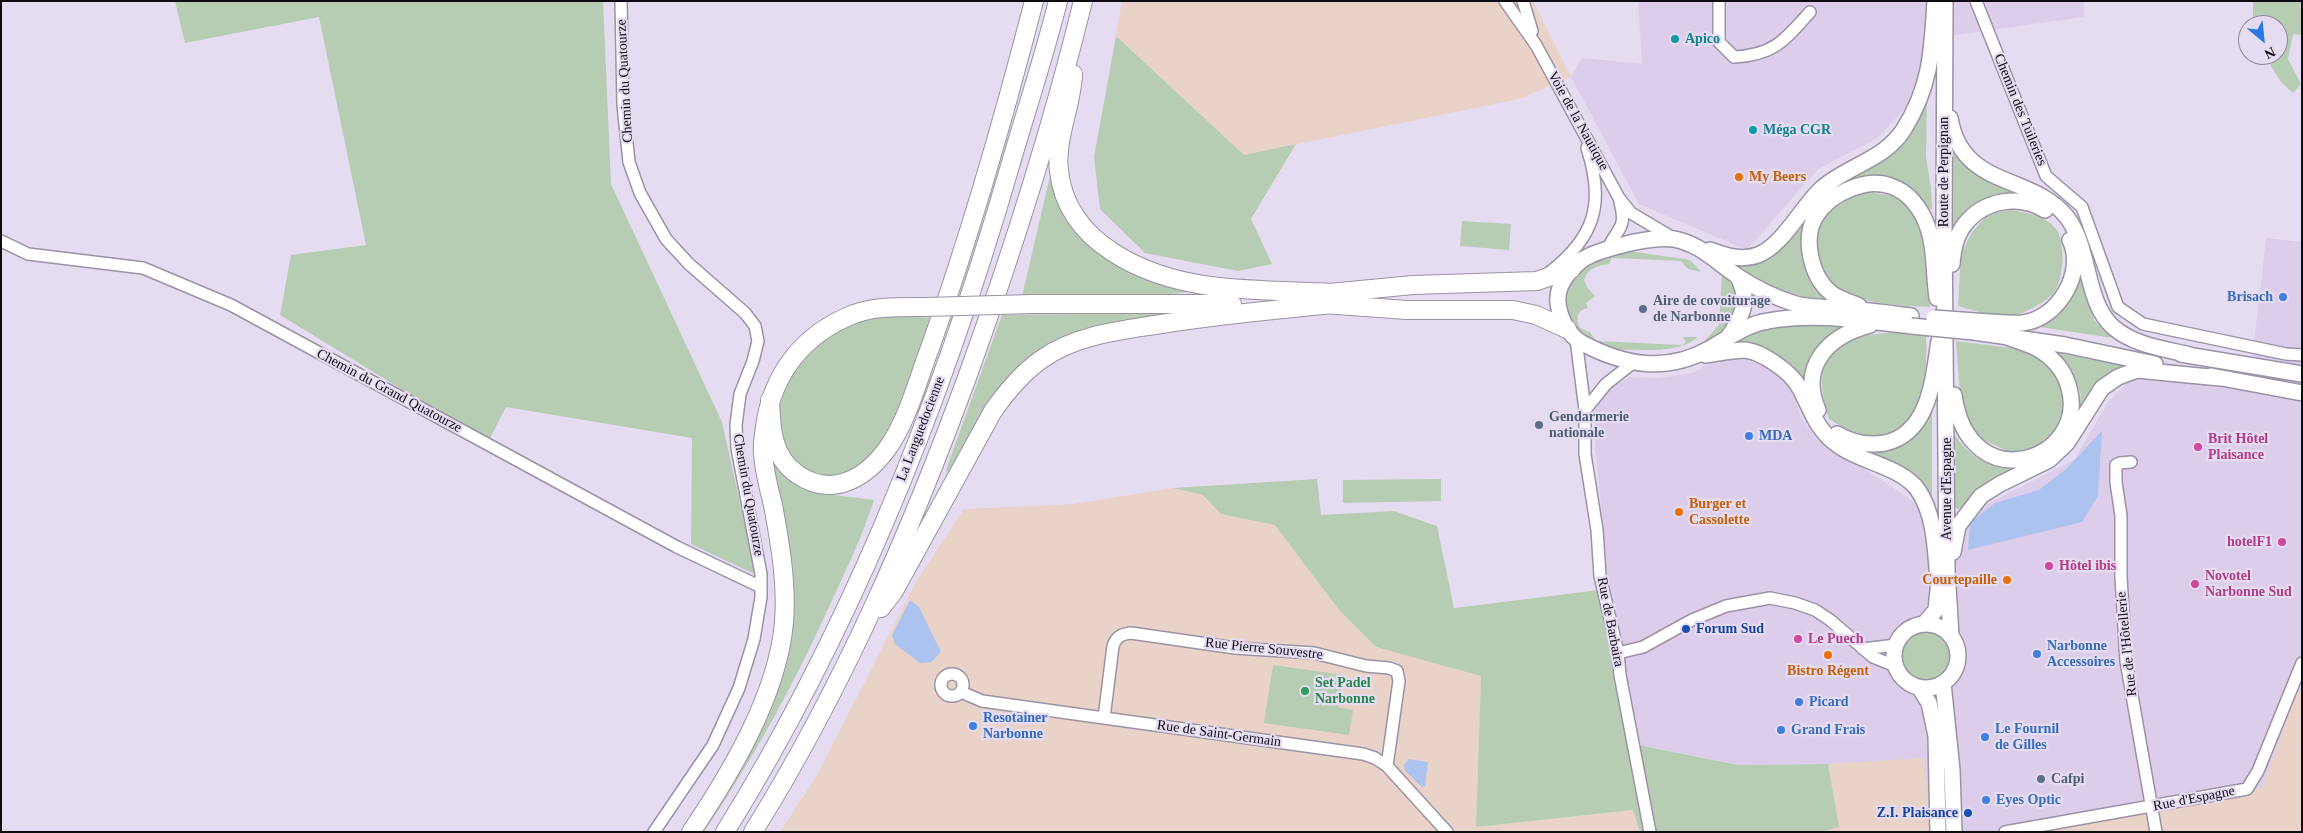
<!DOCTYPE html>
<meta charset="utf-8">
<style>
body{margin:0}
#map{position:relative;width:2303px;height:833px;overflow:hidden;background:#e6dcf2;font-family:Georgia,serif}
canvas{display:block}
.frame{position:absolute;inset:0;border:2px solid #0e0b12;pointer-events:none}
.north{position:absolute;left:2238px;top:15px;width:50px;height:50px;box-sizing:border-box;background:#e6dcf2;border:1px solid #908898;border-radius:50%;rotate:152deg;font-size:14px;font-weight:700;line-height:20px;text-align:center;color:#0e0b12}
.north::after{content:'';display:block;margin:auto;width:18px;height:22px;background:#2879e4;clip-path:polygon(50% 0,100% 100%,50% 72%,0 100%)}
</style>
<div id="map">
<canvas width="2303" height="833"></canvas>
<div class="frame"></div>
<div class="north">N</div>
</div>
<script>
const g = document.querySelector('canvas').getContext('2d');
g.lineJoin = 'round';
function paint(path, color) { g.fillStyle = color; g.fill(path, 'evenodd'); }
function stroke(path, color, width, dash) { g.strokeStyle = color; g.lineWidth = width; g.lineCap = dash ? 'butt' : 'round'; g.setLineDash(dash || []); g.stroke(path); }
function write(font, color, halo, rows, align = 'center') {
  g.font = font + ' Georgia,serif'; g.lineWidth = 4.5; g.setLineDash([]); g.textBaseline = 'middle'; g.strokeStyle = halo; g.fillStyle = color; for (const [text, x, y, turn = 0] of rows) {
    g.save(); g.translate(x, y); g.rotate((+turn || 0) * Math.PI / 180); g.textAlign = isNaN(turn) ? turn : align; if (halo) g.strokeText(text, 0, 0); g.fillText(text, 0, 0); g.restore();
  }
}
paint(new Path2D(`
 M1638,1H1928V59L1918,94L1878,138L1818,169L1747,250L1639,204L1571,77L1582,58L1642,64Z
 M1949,1H2084V17L1949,36Z
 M2266,238L2302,242V691H2297L2262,788L2030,832H1931L1923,759L1828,764L1738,765L1628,743L1599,590L1606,560L1594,433L1595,411L1605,393L1629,377L1658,378L1693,373L1716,360L1742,358L1764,365L1785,378L1795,399L1801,418L1819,441L1882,480L1915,503L1932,532L2074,460L2108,402L2150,359L2250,377Z`), '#dcceea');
paint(new Path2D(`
 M1122,1H1533L1571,77L1519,99L1244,155L1116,36Z
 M1173,488L1203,495L1221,514L1275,524L1339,610L1376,647L1481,675L1476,827L1634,810L1640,832H780L816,777L917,580L964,509L1074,504Z
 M2297,691H2302V832H2030L2262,788Z
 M1924,758L1931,832H1820L1839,827L1828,764Z`), '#e9d2c7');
paint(new Path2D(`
 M175,1H603L611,184L722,422L756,575L691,544L692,438L506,407L488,442L280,315L291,255L366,245L319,17L185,43Z
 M2253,1H2302V35L2293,34L2288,59L2301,84L2293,93L2281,82L2264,55H2278V25H2253Z
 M1116,36L1244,155L1296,144L1251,219L1272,264L1238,271L1145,253L1100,209L1094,157Z
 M1927,92L1926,156L1931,189L1932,209H1927C1923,203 1919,195 1914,190C1893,171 1867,181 1842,186L1803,239L1802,254L1808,270L1830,301C1794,298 1766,285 1736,264L1752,262L1824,193L1866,167Z
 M1949,147L1954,148C1972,171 1989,181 2015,194L1956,229L1949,231Z
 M1054,159L1073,223L1203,290L1164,295L1022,296Z
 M1871,192C1878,194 1888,194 1894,197C1932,217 1929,272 1930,307C1903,306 1854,304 1833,285C1830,282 1827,276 1825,272C1803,233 1830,197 1871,192Z
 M2011,210C2027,213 2045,215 2056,229C2066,241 2064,284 2052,295C2046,301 2030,310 2022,313C2001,320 1979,312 1958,306L1961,254L1972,232L1988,214Z
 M1462,221L1511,224L1509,250L1460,246Z
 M1628,251L1685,259L1691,261L1701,272L1688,269L1681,261L1612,258L1609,264C1597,266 1589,267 1584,280L1587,287L1595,296L1586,303L1588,308C1576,310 1576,319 1580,328L1590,332L1596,341L1682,345L1686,342L1683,337H1696L1697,338C1681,350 1662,350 1642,350C1632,349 1618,351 1608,348C1570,335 1544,294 1585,266C1598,256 1613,254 1628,251Z
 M2078,261L2094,320L2113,338L2033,326L2044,319Z
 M1722,273C1756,306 1728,329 1698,348L1719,325Z
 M1160,313V316L1054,347L949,474L946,470L1002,315Z
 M904,316L932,318L903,404L883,446L852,475L828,479L795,466C790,455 778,440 777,428C774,379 814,336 858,322C873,317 888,316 904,316Z
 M1790,324L1843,327C1817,347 1809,350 1807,384L1740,344V340L1770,325Z
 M1892,332L1926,335C1927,357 1927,405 1910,421C1906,425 1899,428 1893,431C1869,443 1850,432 1829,419C1820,388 1814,357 1849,340C1861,335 1879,334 1892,332Z
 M1956,341L2020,349L2043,359L2059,381L2065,404L2055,430L2036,447L2010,452L1981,439L1973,430L1960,396Z
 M2056,353L2124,366L2104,378L2077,415L2081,395L2072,371Z
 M1932,412V500C1918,471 1891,461 1862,451L1892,450L1922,428Z
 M1955,435C1973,462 1989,465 2020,467L1977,491L1963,507L1958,509L1954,507Z
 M766,444C793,499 820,492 874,500C863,534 848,566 833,598C797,679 754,758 704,832H696L718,798L788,623Z
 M1317,479L1321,515L1394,511L1437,526L1454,608L1599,590L1628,743L1738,765L1828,764L1839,827L1820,832H1640L1633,810L1476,827L1481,676L1376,647L1339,610L1275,525L1221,514L1203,495L1173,488Z
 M1441,479V501L1343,503V480Z
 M1900 656a26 26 0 1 1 52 0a26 26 0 1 1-52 0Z
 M1273,665L1343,675L1338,707L1353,710L1349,735L1264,723Z`), '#b6cdb3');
paint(new Path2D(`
 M2102,431L2098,496L2082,522L1968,550L1970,523L1995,503L2039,490L2066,469Z
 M910,600L919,607L941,652L931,662L920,663L895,644L892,635Z
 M1409,759L1428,762L1425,786L1422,787L1405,771L1404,765Z`), '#acc2ef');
const minor = new Path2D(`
 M621,1L623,105L629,162L640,193L666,239L689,264L745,313L755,326L758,341L753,361L740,394L736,425L737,448L761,574V597L754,639L739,688L713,745L654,832
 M1505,1L1536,45L1619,198L1631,213L1673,238
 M1523,1L1532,31
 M1719,1V42L1734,57C1774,55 1785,40 1810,12
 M1976,1L2046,176L2082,207L2118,307L2143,324L2286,354L2302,355
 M1,241L28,254L143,268L231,305L677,547L761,587
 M1608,248C1618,227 1627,229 1620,202
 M1550,272C1595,237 1605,203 1587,148
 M1576,339L1585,410V454L1597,530L1600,576L1618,653L1620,675L1650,832
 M1585,410L1606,384L1634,362
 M2131,462L2120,463L2116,465V482L2121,516V577L2126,661L2156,832
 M1863,649L1896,645
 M1618,653L1643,647L1692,620L1726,606L1770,598L1795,603L1815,610L1830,620L1873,657L1895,666
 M941 685a11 11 0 1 1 22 0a11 11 0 1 1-22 0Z
 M961,692L982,701L1363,754L1375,758L1387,766L1447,832
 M1104,718L1113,646C1116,637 1121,634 1131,633L1235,648L1314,653L1366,666L1389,668L1397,671L1399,681L1387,766
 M2005,832L2247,789L2258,771L2302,663`);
const major = new Path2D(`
 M1945,1L1944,229L1947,570L1951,636
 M1950,118C1962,189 2030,173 2066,216C2091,247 2084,301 2113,327C2133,345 2165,349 2190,355
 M1710,250C1726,256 1742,261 1758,255C1783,245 1801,208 1821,189C1846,166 1885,160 1904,129C1931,86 1932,50 1935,1
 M1952,264C1953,250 1956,235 1965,224C1984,200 2019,194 2045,210
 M1859,306C1850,302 1839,299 1831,293C1811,277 1802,238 1816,216C1830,193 1868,176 1893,187C1907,192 1916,203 1923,216C1936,241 1933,270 1937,298
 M1975,321C1990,322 2006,324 2022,323C2057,320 2086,273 2070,240
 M1911,326C1864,321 1814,312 1768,321C1747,324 1728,338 1711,348C1667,373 1625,366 1582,343C1568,335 1560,319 1558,303C1556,286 1569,270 1582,260C1594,252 1610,248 1623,245C1635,241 1662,237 1674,239C1701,244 1717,263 1739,277C1757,289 1776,298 1796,304C1810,308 1826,307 1840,308C1864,310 1888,313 1911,316
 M1974,332L2065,345L2155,364
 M1729,336C1743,315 1750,300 1738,277
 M2181,354L2302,374
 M1705,355C1717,353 1730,351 1743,350C1760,350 1791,372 1799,387C1812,410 1815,429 1839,446C1861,462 1902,467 1918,490C1937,518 1935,557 1939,589
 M2211,376L2302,393
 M1954,395C1969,502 2089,460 2069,388C2065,372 2056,361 2043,352C2033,345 2018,341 2007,337
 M1818,410C1799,366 1828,336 1870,325
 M1837,434C1852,443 1867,446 1885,443C1930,433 1933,378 1939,341
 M1953,552L1958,526L1981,496L2000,484L2049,460L2067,443L2102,388L2118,377L2137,370L2220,378
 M1924,624L1936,610L1939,580
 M1894 656a32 32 0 1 1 64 0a32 32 0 1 1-64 0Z
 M1943,683L1952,770L1954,832
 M1919,687L1929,703L1936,736L1938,832`);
const highway = new Path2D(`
 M1073,74C1072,106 1055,138 1059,171C1067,244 1145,277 1210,286C1249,291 1291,291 1331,293
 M1319,294L1413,285L1537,281L1571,269
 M1033,304H1232
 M1323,304L1407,310H1513L1536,315L1567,329
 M770,400C771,428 772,457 797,474C831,498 865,479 887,449C908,420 918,379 931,345C971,233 1004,117 1034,1
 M881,608L894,591L993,411C1007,391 1022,373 1042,359C1074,336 1117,331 1155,325C1214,315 1273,310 1333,304
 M691,832C731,773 778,694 784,622C787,583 780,543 773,505C769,489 764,471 763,453C762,445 764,435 765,427C772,374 803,334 854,314C876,306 901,307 925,307
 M725,832C853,626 943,398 1010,166C1026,111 1044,57 1058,1
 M753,832C843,688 911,531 969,372C1013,250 1052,127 1083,1`);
stroke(minor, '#9b92a6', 14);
stroke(major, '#9b92a6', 18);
stroke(highway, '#9b92a6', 20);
stroke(minor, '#fff', 11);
stroke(major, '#fff', 15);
stroke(highway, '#fff', 18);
const majorBridge = new Path2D(`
 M1934,318L1975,321
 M1911,326L1974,332`);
const highwayBridge = new Path2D(`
 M925,307L1033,304`);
stroke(majorBridge, '#9b92a6', 18, []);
stroke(highwayBridge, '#9b92a6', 20, []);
stroke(majorBridge, '#fff', 15);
stroke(highwayBridge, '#fff', 18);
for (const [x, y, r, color] of [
 [1675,39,5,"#0f9aa8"],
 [1753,130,5,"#0f9aa8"],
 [1739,177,5,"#e8710a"],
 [2283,297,5,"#3f7fe0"],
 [1643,309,5,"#5c6f8a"],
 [1539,425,5,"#5c6f8a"],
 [1749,436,5,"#3f7fe0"],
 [2198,447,5,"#d1479c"],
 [1679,512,5,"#e8710a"],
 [2282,542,5,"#d1479c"],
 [2049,566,5,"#d1479c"],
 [2007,580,5,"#e8710a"],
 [2195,584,5,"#d1479c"],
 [1686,629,5,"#1a4fb4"],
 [1798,639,5,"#d1479c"],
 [2037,654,5,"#3f7fe0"],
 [1828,655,5,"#e8710a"],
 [1305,691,5,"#2e9e5b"],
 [1799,702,5,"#3f7fe0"],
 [973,726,5,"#3f7fe0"],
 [1781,730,5,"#3f7fe0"],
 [1985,737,5,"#3f7fe0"],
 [2041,779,5,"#5c6f8a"],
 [1986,800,5,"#3f7fe0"],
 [1968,813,5,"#1a4fb4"]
]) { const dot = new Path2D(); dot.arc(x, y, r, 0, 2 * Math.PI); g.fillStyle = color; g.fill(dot); stroke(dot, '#e6dcf2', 2); }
write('bold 14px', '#0d838f', '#e6dcf2', [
 ["Apico",1685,39],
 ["Méga CGR",1763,130]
], 'left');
write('14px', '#0e0b12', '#e6dcf2', [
 ["Chemin du Quatourze",625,81,-93],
 ["Chemin des Tuileries",2020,110,68],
 ["Voie de la Nautique",1578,121,61],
 ["Route de Perpignan",1944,172,-90],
 ["Chemin du Grand Quatourze",389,391,28],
 ["La Languedocienne",921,429,-69],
 ["Avenue d'Espagne",1947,489,-90],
 ["Chemin du Quatourze",748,495,80],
 ["Rue de Barbaira",1610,622,79],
 ["Rue de l'Hôtellerie",2127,644,-96],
 ["Rue Pierre Souvestre",1264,649,6],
 ["Rue de Saint-Germain",1219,734,8],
 ["Rue d'Espagne",2194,799,-11]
]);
write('bold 14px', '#c56008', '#e6dcf2', [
 ["My Beers",1749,177],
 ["Burger et",1689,504],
 ["Cassolette",1689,520],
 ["Courtepaille",1997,580,"right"],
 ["Bistro Régent",1828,671,"center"]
], 'left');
write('bold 14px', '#366cbe', '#e6dcf2', [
 ["Brisach",2273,297,"right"],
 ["MDA",1759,436],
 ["Narbonne",2047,646],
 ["Accessoires",2047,662],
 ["Picard",1809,702],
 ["Resotainer",983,718],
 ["Narbonne",983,734],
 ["Le Fournil",1995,729],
 ["de Gilles",1995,745],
 ["Grand Frais",1791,730],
 ["Eyes Optic",1996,800]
], 'left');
write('bold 14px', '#4e5e75', '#e6dcf2', [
 ["Aire de covoiturage",1653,301],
 ["de Narbonne",1653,317],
 ["Gendarmerie",1549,417],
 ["nationale",1549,433],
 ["Cafpi",2051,779]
], 'left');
write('bold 14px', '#b23c85', '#e6dcf2', [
 ["Brit Hôtel",2208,439],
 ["Plaisance",2208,455],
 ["hotelF1",2272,542,"right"],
 ["Hôtel ibis",2059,566],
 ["Novotel",2205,576],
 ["Narbonne Sud",2205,592],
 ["Le Puech",1808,639]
], 'left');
write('bold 14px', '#164399', '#e6dcf2', [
 ["Forum Sud",1696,629],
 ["Z.I. Plaisance",1958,813,"right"]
], 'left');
write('bold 14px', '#27864d', '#e6dcf2', [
 ["Set Padel",1315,683],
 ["Narbonne",1315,699]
], 'left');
</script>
